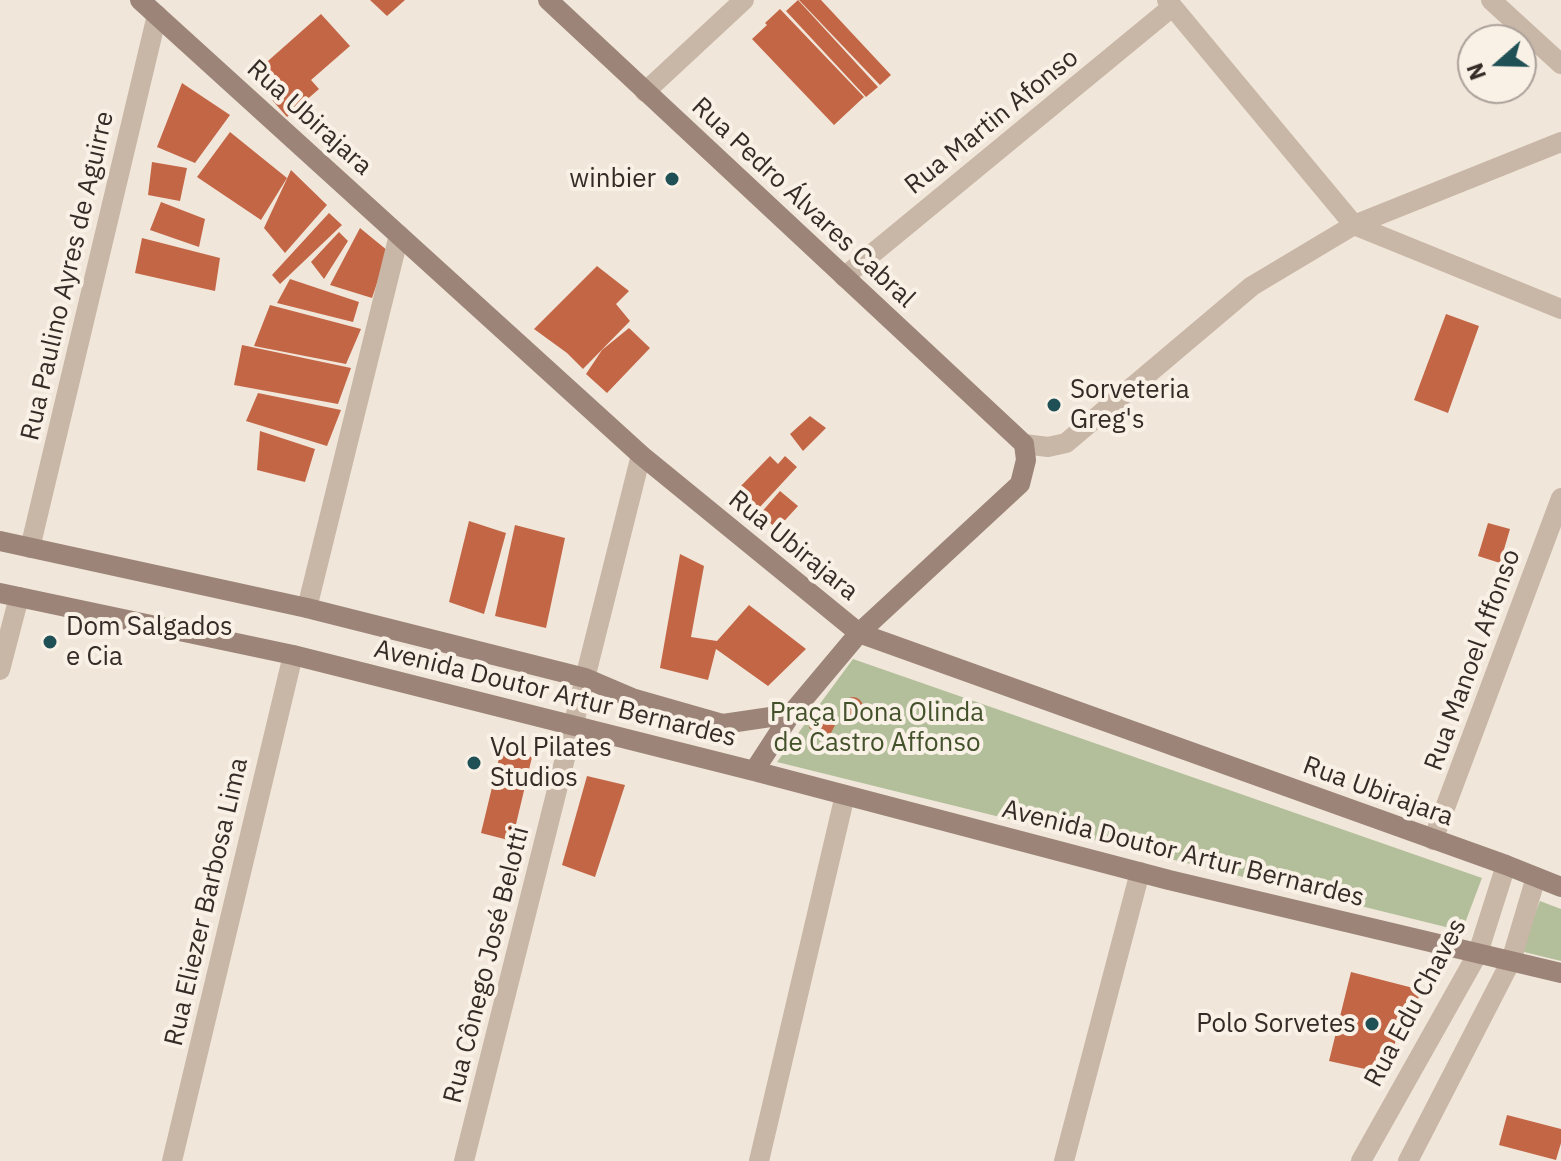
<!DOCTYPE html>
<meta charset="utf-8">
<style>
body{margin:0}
#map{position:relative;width:1561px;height:1161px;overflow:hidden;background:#f1e6da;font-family:"IBM Plex Sans",sans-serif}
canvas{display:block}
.north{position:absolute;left:1457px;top:24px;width:80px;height:80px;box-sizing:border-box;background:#f9f0e6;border:2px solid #aba19a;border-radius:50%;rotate:250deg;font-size:22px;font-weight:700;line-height:32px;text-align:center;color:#352b27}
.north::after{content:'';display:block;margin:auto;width:28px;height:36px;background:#1e5055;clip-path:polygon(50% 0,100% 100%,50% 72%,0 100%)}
</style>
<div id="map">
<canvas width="1561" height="1161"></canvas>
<div class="north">N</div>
</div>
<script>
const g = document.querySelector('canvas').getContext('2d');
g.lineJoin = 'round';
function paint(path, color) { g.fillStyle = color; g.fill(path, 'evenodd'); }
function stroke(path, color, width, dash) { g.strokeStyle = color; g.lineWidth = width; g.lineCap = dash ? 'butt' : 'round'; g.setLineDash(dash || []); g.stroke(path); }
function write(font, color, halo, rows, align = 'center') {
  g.font = font + ' "IBM Plex Sans",sans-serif'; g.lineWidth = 8; g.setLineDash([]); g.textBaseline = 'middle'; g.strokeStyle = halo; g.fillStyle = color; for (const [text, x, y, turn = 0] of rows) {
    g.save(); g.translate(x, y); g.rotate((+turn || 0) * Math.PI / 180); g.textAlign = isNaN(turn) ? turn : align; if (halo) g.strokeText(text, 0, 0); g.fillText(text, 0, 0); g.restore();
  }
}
paint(new Path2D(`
 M853,659L1482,878L1462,931L777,762Z
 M1540,901L1561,909V961L1520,951Z`), '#b2bf9a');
paint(new Path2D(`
 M370,0H405L387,16Z
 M798,0L878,87L866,97L786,11Z
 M799,0H821L891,75L880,85Z
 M780,9L864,97L834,125L752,39L767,25L765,23Z
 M321,14L350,46L311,80L319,89L287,117L251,76Z
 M182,83L230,115L195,163L157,147Z
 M230,132L287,178L261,220L197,177Z
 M152,162L187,168L180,201L148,195Z
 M291,170L327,205L285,253L264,228Z
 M161,202L205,219L199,247L150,230Z
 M329,213L342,225L280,284L272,275Z
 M360,228L388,251L372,298L330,285Z
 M339,232L348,241L324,279L311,262Z
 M142,238L220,258L215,291L135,273Z
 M597,266L629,291L616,304L630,321L583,369L567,353L534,329Z
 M290,279L359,302L353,322L277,303Z
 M270,305L361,329L346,364L254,346Z
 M1446,314L1479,326L1448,413L1414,400Z
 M629,328L650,348L607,393L586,374L602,350Z
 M242,345L351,368L338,404L234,385Z
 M258,393L341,410L327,446L246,421Z
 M810,416L826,428L803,451L790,434Z
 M260,431L315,449L305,482L257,470Z
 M770,456L778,464L785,456L797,467L759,508L738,489Z
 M780,491L798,506L777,529L760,514Z
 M469,521L506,533L484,614L449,602Z
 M1488,523L1510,529L1500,563L1478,556Z
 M515,525L565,538L546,628L495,616Z
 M680,554L704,566L691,637L717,641L749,605L806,649L768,686L716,649L708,680L660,668Z
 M843 707a10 10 0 1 1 20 0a10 10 0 1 1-20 0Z
 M815,714L835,725L829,737L809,728Z
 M501,750L532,757L512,841L481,833Z
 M587,776L625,785L595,877L562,865Z
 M1351,972L1421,990L1414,1011L1408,1014L1404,1033L1396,1036L1394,1051L1386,1055L1383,1073L1329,1061Z
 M1507,1115L1561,1129V1143L1556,1160L1499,1145Z`), '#c36646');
stroke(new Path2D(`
 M1167,0L1354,225L1561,309
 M1491,0L1561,64
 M645,92L744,0
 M844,277L1172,7
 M30,548L157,15
 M307,608L399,235
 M0,670L19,597
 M1433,840L1561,498
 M172,1161L293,655
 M464,1161L641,455
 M759,1161L845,795
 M1064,1161L1140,872
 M1361,1161L1478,953L1506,865
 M1408,1161L1511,961L1536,877`), '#c8b6a6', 20);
stroke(new Path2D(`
 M1024,444L1048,447L1066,443L1252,286L1354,225L1561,142`), '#c8b6a6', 20);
stroke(new Path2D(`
 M140,0L641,455L859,633L1506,865L1561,887
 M548,0L1024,444L1026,460L1020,484L859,633L791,714L754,771
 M0,541L307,608L585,678L632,698L723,724L791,714
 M0,593L293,655L754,771L1169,880L1561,973`), '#9c8578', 20);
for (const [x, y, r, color] of [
 [672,179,8,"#1e5055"],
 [1054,405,8,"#1e5055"],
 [50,642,8,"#1e5055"],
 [474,763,8,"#1e5055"],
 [1372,1024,8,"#1e5055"]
]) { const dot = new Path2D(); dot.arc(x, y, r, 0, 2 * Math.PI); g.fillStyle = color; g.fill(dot); stroke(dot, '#f9f0e6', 3); }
write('26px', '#352b27', '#f9f0e6', [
 ["Rua Ubirajara",309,118,42],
 ["Rua Martin Afonso",992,122,-39],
 ["Rua Pedro Álvares Cabral",803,203,43],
 ["Rua Paulino Ayres de Aguirre",68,276,-77],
 ["Rua Ubirajara",793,546,39],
 ["Rua Manoel Affonso",1473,660,-70],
 ["Avenida Doutor Artur Bernardes",555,694,14],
 ["Rua Ubirajara",1378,792,20],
 ["Avenida Doutor Artur Bernardes",1183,854,14],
 ["Rua Eliezer Barbosa Lima",207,902,-77],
 ["Rua Cônego José Belotti",487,965,-76],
 ["Rua Edu Chaves",1416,1003,-62]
]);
write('26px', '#352b27', '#f9f0e6', [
 ["winbier",656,179,"right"],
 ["Sorveteria",1070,390],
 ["Greg's",1070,420],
 ["Dom Salgados",66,627],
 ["e Cia",66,657],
 ["Vol Pilates",490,748],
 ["Studios",490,778],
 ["Polo Sorvetes",1356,1024,"right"]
], 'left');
write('26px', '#43522b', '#f9f0e6', [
 ["Praça Dona Olinda",877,713],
 ["de Castro Affonso",877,743]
]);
</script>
